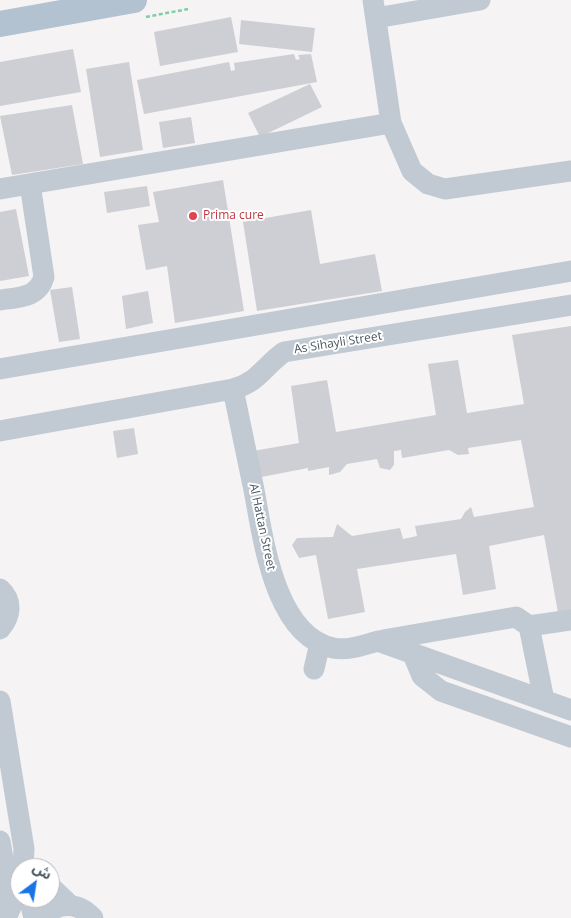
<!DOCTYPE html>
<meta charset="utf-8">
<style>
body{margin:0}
#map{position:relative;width:571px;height:918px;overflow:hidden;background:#f5f3f3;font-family:"Open Sans","Noto Sans Arabic",sans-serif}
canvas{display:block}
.north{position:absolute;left:10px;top:858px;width:50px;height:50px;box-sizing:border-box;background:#fff;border:1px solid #b7bbc0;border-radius:50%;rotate:31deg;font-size:14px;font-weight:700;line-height:20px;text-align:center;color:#4a5661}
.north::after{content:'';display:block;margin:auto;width:18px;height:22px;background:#1a73e8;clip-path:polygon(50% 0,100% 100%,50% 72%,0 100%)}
</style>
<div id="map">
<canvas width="571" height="918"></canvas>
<div class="north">ش</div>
</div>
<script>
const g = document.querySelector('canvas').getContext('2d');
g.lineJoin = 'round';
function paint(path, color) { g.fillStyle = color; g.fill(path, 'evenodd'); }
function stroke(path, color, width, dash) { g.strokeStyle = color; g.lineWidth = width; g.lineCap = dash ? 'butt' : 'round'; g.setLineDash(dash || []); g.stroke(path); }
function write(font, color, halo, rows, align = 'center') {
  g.font = font + ' "Open Sans",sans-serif'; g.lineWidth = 4; g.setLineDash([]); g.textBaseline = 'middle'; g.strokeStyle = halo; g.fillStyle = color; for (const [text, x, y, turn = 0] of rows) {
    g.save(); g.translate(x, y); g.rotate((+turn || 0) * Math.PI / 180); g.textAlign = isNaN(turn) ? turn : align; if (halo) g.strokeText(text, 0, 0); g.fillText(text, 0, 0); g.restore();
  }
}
paint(new Path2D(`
 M231,17L238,52L160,66L154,32Z
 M241,20L315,28L312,52L239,44Z
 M73,49L81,92L0,106V62Z
 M294,54L296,60L300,59L298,55L311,54L317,82L144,114L137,80L229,62L231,71L235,70L234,63Z
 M129,62L143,150L100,157L86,69Z
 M310,84L322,107L260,137L248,113Z
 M72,105L83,164L12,175L0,116Z
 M191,117L195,143L163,148L159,122Z
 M223,180L244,311L175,323L167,266L146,270L138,225L159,222L153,192Z
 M147,186L150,206L107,213L104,192Z
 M16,209L29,276L0,281V212Z
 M311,210L320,264L375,254L382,291L257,311L243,222Z
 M72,287L80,339L59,342L50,290Z
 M148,291L153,323L126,329L122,296Z
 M571,326V616L559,618L544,535L489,546L496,589L463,595L456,554L357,569L365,612L328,619L316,555L299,558L292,545L297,538L333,537L337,524L352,536L400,528L403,539L417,536L415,526L461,519L465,512L471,507L474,517L534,507L521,440L468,448L469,454L458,455L449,450L402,458L401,450L394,451V465L390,470L380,468L377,459L347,464L340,472L333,474L329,475V467L308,471V468L251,479L247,452L299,443L291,386L327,380L336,432L436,415L428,364L458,360L467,413L524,404L512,335Z
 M134,428L138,454L117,458L113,431Z`), '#cdcfd5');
stroke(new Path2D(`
 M146,17L188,9`), '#7ad0a6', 2.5, [4, 2.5]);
stroke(new Path2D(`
 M373,0L391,123L412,171L428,184L445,189L571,171
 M376,18L480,0
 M0,189L391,123
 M0,300C19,297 38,298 44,277L30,184
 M0,369L571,271
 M233,389C240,423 247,456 254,490C263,537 274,635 333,648C348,651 364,645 378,641L571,710
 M0,431L233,389C259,382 263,367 284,352L571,305
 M0,589C13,601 11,616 0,629
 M529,626L571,620
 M383,640L516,617L529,626L544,700
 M412,652L422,676L441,691L571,737
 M314,669L320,643
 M0,701L24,849L23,868
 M0,841L11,907L6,918
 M50,886L70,905
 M29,898L34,918
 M43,918C57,901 79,902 93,918`), '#c1cad2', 21);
stroke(new Path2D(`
 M0,24L134,0`), '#b3c2d1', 26);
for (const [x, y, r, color] of [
 [193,216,5,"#e0444e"]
]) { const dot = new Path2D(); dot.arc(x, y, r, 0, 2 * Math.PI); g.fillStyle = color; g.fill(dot); stroke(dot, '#fff', 2); }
write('12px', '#be3a42', '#fff', [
 ["Prima cure",203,216]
], 'left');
write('12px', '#4a5661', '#fff', [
 ["As Sihayli Street",338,343,-9],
 ["Al Hattan Street",262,527,78]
]);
</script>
